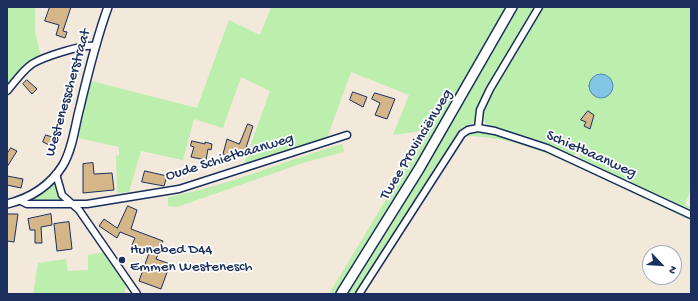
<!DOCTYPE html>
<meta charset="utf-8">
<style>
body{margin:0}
#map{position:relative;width:698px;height:301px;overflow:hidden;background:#f2e9db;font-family:"Gochi Hand",sans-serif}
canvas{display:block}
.frame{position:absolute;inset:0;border:8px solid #1b2f5e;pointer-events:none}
.north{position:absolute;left:642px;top:245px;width:40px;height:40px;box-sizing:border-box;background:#fff;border:1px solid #a4acbf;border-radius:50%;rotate:115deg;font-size:11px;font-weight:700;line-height:16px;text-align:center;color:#1b2f5e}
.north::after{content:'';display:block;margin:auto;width:14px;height:18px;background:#1b2f5e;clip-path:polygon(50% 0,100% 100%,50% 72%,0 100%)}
</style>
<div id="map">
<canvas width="698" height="301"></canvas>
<div class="frame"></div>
<div class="north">N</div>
</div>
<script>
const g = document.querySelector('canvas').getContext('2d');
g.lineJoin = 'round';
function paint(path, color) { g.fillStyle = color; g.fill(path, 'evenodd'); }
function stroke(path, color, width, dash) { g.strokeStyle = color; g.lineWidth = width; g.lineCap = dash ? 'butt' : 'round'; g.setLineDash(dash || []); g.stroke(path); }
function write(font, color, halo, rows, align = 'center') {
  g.font = font + ' "Gochi Hand",sans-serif'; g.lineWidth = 3.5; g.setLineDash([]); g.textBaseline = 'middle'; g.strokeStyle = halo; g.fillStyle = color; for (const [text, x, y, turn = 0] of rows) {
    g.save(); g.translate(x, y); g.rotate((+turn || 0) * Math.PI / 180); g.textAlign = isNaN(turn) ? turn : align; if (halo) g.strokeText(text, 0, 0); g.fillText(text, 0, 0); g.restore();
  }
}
paint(new Path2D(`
 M7,7H35V32L41,57L7,87Z
 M271,7H508L405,185L337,294H329L428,130L393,135L409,95L351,72L326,141L242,169L270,91L241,77L223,128L194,119L183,160L141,151L129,192L117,193L116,156L119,155V147L78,138L91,81L197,108L229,20L260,35Z
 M518,7H537L481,103L474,122L464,129L357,294H345C407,201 464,104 518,7Z
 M542,7H691V188L685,205L691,208V214L581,161L579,156L582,152L579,151L572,157L490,127C479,119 483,109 487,98Z
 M473,132L498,134L527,142L691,216V221C662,207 632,193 603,179C559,158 514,136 465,136Z
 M342,144L344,152L306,162L177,207L168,206V197C228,186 284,161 342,144Z
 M56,180L62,202L27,201L41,193Z
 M104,252L126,285L124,294H33L38,263L66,259L68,271L88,270V255Z`), '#bceeae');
const water = new Path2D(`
 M589 86a12 12 0 1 1 24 0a12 12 0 1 1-24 0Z`);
paint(water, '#83c5e4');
stroke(water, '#5989ae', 1);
const building = new Path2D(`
 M50,7H71L63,31L67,32L65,38L56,35L59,25L45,21Z
 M27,80L37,89L32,94L23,84Z
 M353,92L367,97L363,107L350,100Z
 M375,93L395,99L387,119L375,115L380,103L372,99Z
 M588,111L594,115L590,129L584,126L586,122L581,120Z
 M248,124L253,126L244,154L238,152L236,156L231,154L230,156L223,154L227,139L239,144Z
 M46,135L58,139L55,148L43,142Z
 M192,141L205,144V142L212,144L211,150L208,149L206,160L191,157L194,147L191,146Z
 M11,148L17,151L7,167V154Z
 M93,163L94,174L112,173L114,190L83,193V164Z
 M145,171L167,176L164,186L142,182Z
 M7,176L23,179L21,188L7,185Z
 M128,206L137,210L131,229L163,241L156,259L170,264L161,289L139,281L149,253L131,247L135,238L120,232L117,238L99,226L104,219L117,228Z
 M7,214H18L14,242L7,241Z
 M51,214L52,225L41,227L42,243H35V230H30L28,219Z
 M69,222L72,249L57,251L54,224Z`);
paint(building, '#d4b688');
stroke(building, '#1b2f5e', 1);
const minor = new Path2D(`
 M7,91C15,82 22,71 32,64C43,57 83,44 95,46
 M478,128L480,110L490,89L539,7
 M56,174L62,195L79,210L137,294
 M21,201L27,204H87L179,189L347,135
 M359,294L462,134L468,130L478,128L495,131L547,148L691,215`);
const tertiary = new Path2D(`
 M7,204C31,198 50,186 63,165C73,148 75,125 80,107C88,73 96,40 108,7`);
const primary = new Path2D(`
 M341,294L419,169L512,7`);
stroke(minor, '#1b2f5e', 9);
stroke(tertiary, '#1b2f5e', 10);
stroke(primary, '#1b2f5e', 12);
stroke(minor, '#fff', 6);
stroke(tertiary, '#fff', 7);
stroke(primary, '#fff', 9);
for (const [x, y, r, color] of [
 [122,260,4,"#1b2f5e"]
]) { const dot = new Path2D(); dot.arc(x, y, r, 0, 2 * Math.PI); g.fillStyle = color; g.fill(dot); stroke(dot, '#fff', 1.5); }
write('15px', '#1b2f5e', '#fff', [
 ["Westenesscherstraat",69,93,-74],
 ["Twee Provinciënweg",417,145,-59],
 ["Schietbaanweg",591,155,24],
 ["Oude Schietbaanweg",230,158,-17]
]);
write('15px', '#1b2f5e', '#fff', [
 ["Hunebed D44",130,251],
 ["Emmen Westenesch",130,268]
], 'left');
</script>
